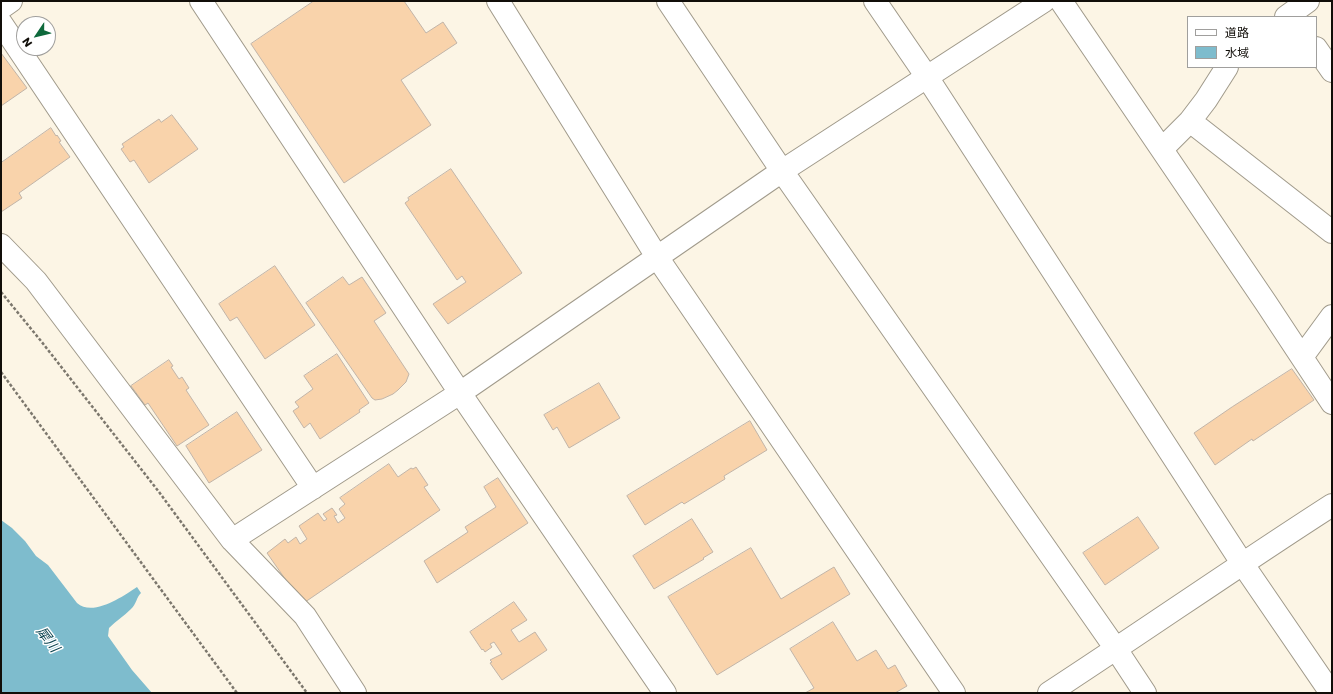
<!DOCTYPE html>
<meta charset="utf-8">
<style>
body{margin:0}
#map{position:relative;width:1333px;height:694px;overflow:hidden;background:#fcf5e5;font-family:Poppins,"Noto Sans JP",sans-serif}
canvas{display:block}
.frame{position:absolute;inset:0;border:2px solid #110e09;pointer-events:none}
.legend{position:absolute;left:1187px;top:16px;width:130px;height:52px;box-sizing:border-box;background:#fff;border:1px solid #a09f9d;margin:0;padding:5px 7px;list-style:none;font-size:12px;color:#110e09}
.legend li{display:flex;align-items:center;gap:8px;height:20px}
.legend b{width:20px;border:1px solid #a09f9d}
.north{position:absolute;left:16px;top:16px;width:40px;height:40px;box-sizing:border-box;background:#fff;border:1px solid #a09f9d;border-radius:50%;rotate:235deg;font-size:11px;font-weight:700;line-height:16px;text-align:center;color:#110e09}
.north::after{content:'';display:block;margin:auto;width:14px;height:18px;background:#0e693c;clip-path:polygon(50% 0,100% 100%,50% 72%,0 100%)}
</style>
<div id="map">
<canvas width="1333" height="694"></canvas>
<div class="frame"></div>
<ul class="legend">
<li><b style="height:5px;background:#fff"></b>道路</li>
<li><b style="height:11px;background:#7ebccd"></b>水域</li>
</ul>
<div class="north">N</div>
</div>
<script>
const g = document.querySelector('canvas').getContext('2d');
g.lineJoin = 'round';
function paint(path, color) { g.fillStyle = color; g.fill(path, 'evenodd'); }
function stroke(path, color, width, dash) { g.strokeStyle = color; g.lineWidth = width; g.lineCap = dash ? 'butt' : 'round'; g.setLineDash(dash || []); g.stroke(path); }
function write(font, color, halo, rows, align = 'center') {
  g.font = font + ' Poppins,"Noto Sans JP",sans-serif'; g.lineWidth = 3; g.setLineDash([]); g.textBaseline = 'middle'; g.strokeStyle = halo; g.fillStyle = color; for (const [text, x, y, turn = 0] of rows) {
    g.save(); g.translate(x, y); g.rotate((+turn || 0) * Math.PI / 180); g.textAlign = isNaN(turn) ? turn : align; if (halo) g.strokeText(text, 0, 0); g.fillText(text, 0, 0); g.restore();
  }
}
paint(new Path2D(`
 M1,520L12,528L25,541L36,556L48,565L77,603C93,617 122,597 137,587L141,593C137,596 136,605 131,609C124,616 116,621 109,628L108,636L132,670L152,693H1Z`), '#7ebccd');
const building = new Path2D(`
 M314,1H404L426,33L443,22L457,43L401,80L431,125L344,183L251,44Z
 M1,53L27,88L1,106Z
 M172,115L198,149L149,183L134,160L130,162L121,149L124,147L122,144L159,119L161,122Z
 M51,128L56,136L57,135L61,141L59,142L70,157L19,193L22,198L1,212V163Z
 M451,169L522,273L448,324L433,304L466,282L462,276L457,280L405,203L409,200L408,198Z
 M275,266L315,325L265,359L237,317L230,321L219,304Z
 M343,277L349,285L362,277L386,313L374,321L409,374L406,382L398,390L393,394L382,399L375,400L372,398L306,303Z
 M337,354L369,403L359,410L360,412L320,439L310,423L304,428L293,411L299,407L295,402L313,389L304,376Z
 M169,360L173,366L171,367L179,379L182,377L189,388L186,390L209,425L177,446L148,403L145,405L131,386Z
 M1292,369L1314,400L1253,441L1252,439L1215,465L1194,433L1232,407Z
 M599,383L620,418L569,448L557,427L553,430L544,415Z
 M237,412L262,450L209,483L186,446Z
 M750,421L767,450L724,476L725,479L684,504L682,502L645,525L627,496Z
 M389,464L398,477L411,468L413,469L416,467L428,485L424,487L440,510L289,613L290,586L267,553L285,539L288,543L296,537L300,544L307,539L299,526L318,513L324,521L327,519L323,514L332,508L337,515L334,516L338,523L345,518L339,509L345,504L340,498Z
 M498,478L528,523L437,583L424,561L468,532L465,527L496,507L484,487Z
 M1138,517L1159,548L1105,585L1083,553Z
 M692,519L713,552L703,558L704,559L654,589L633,556Z
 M751,548L781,599L834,567L850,594L717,675L668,597Z
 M514,602L527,620L511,630L519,642L535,632L547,650L502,680L490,663L492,662L490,660L502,654L494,642L490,644L492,647L485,652L483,649L482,650L470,632Z
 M833,622L857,661L876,650L888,669L895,665L907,686L895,693H805L814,688L790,649Z`);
paint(building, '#f9d3ab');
stroke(building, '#c1b4a8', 1);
const minor = new Path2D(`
 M201,1L460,393L665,693
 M498,1L657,257L954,693
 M668,1L782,171L1116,649L1145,693
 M1061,1L1266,303L1332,403
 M1,8L11,1
 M1286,17L1308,1
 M1,23L313,488
 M1316,48L1332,71
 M1190,121L1332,232
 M1162,149L1190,121L1206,100L1227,67
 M1,245L36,281L232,540L305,616L355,693
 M1302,357L1332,316
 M232,540L460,393L782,171L1044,1
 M1049,693C1144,631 1237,566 1332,505`);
const tertiary = new Path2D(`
 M875,1L927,77L1242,563L1331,693`);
stroke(minor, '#a09a8b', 24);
stroke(tertiary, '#a09a8b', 24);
stroke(new Path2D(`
 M1,292L41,341L159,492L307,693
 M1,372L237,693`), '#7c776d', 2.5, [3, 2]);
stroke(minor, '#fff', 22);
stroke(tertiary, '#fff', 22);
write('italic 14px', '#0e4652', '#fff', [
 ["犀川",47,640,53]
]);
</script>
